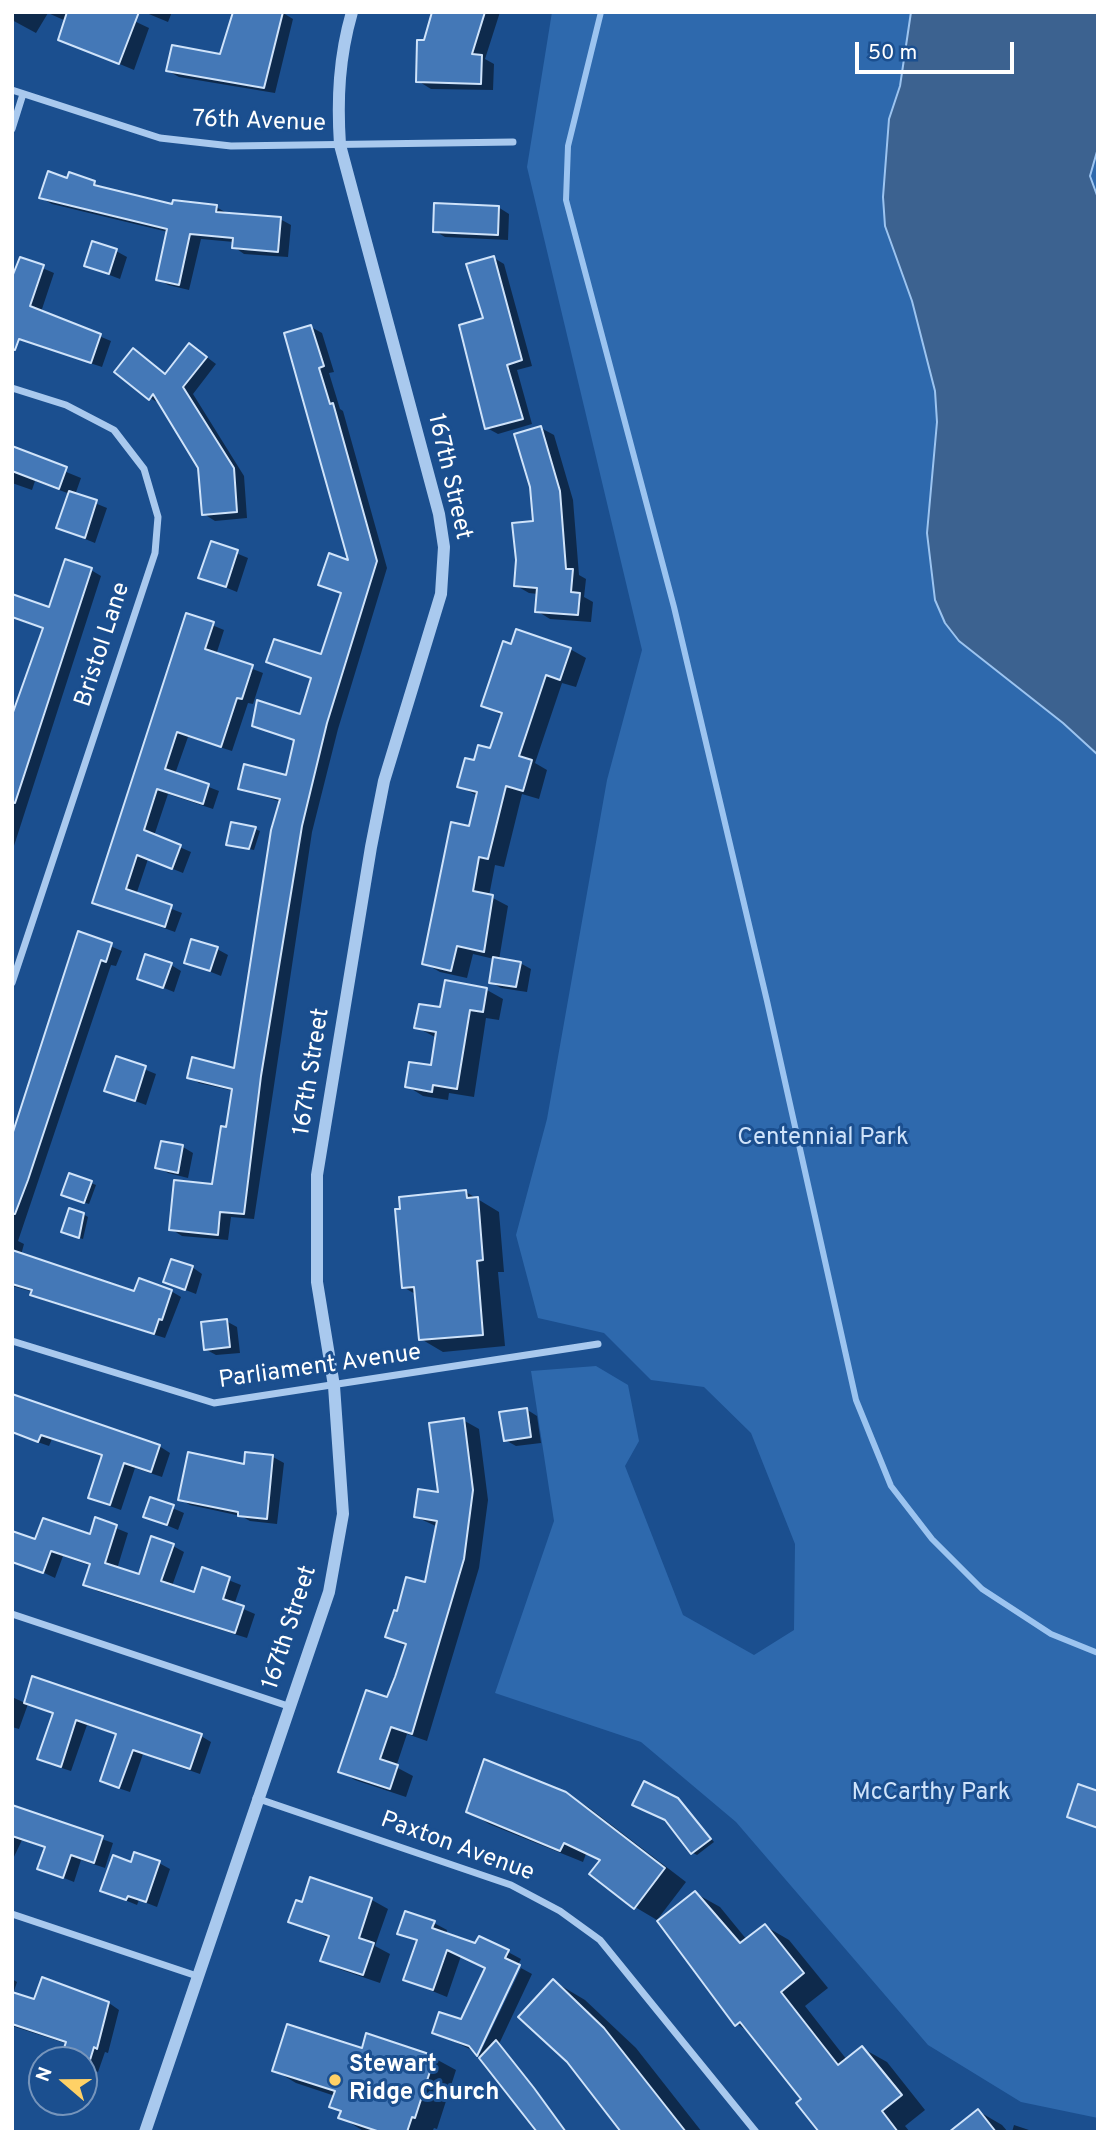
<!DOCTYPE html>
<style>
body{margin:0}
#map{position:relative;width:1110px;height:2144px;overflow:hidden;background:#1b4f8f;font-family:Overpass,sans-serif}
canvas{display:block}
.frame{position:absolute;inset:0;border:14px solid #fff;pointer-events:none}
.north{position:absolute;left:28px;top:2046px;width:70px;height:70px;box-sizing:border-box;background:#1b4f8f;border:2px solid #7695bc;border-radius:50%;rotate:290deg;font-size:19px;font-weight:700;line-height:28px;text-align:center;color:#fff}
.north::after{content:'';display:block;margin:auto;width:24px;height:32px;background:#ffd166;clip-path:polygon(50% 0,100% 100%,50% 72%,0 100%)}
.scale{position:absolute;left:855px;top:42px;width:159px;height:32px;box-sizing:border-box;border:4px solid #fff;border-top:0;padding-left:9px;font-size:21px;line-height:24px;white-space:nowrap;color:#fff;-webkit-text-stroke:5px #1b4f8f;paint-order:stroke}
</style>
<div id="map">
<canvas width="1110" height="2144"></canvas>
<div class="frame"></div>
<div class="north">N</div>
<div class="scale">50 m</div>
</div>
<script>
const g = document.querySelector('canvas').getContext('2d');
g.lineJoin = 'round';
function paint(path, color) { g.fillStyle = color; g.fill(path, 'evenodd'); }
function stroke(path, color, width, dash) { g.strokeStyle = color; g.lineWidth = width; g.lineCap = dash ? 'butt' : 'round'; g.setLineDash(dash || []); g.stroke(path); }
function write(font, color, halo, rows, align = 'center') {
  g.font = font + ' Overpass,sans-serif'; g.lineWidth = 6; g.setLineDash([]); g.textBaseline = 'middle'; g.strokeStyle = halo; g.fillStyle = color; for (const [text, x, y, turn = 0] of rows) {
    g.save(); g.translate(x, y); g.rotate((+turn || 0) * Math.PI / 180); g.textAlign = isNaN(turn) ? turn : align; if (halo) g.strokeText(text, 0, 0); g.fillText(text, 0, 0); g.restore();
  }
}
paint(new Path2D(`
 M552,12H1098V2118L1021,2102L928,2045L736,1822L641,1742L495,1693L554,1521L531,1371L596,1366L628,1385L639,1441L625,1466L683,1615L754,1655L794,1630L795,1544L751,1433L704,1387L651,1380L604,1333L538,1318L516,1235L547,1119L607,780L642,650L527,167Z`), '#2e69ad');
const water = new Path2D(`
 M911,12H1098V148L1090,176L1098,198V755L1063,723L959,641L945,623L935,600L927,533L937,422L935,391L912,301L885,226L883,197L889,119L900,86Z`);
paint(water, '#3c6290');
stroke(water, '#9cc4f0', 2);
paint(new Path2D(`
 M12,12H115L149,28L134,70L60,39L66,21L48,13L36,33L12,20Z
 M144,12H172L168,22Z
 M457,12H500L485,59L494,64L493,90L431,89L418,81L425,42Z
 M283,13L293,19L275,93L179,77L168,71L221,56Z
 M68,180L94,183L105,189L174,206L216,207L227,213L280,219L291,225L288,257L244,254L234,247V242L201,239L189,290L168,285L158,279L168,232L52,204L41,198Z
 M498,207L509,214L508,240L445,237L435,231Z
 M116,251L127,257L120,279L86,266Z
 M494,258L504,264L532,366L517,370L532,424L498,434L487,428L485,320Z
 M21,259L54,273L41,312L111,341L102,367L12,337Z
 M311,327L322,333L334,372L329,373L340,409L343,411L387,568L338,729L312,832L254,1219L231,1217L228,1240L182,1236L171,1229L213,1186L234,1091L199,1083L189,1077L235,1070L281,802L240,788L287,777L296,741L254,725L302,716L313,679L268,662L322,657L349,597L321,584L351,562Z
 M133,351L167,375L200,352L216,364L193,394L244,476L247,518L215,521L204,514L200,467L162,405L150,398Z
 M541,428L554,435L573,500L579,575L586,579L584,597L593,602L591,622L550,619L537,611L538,594L529,593L515,585L535,523Z
 M12,450L81,478L75,495L107,508L95,543L58,528L70,494L35,481L32,490L12,483Z
 M212,543L248,558L237,592L200,577Z
 M91,570L101,576L12,852V720L44,629L12,618V596L50,609Z
 M188,615L224,630L216,655L263,673L253,704L248,703L232,751L188,737L175,774L219,791L213,809L168,794L154,836L191,852L183,873L148,859L136,895L182,913L175,932L94,903Z
 M570,649L586,658L576,687L562,683L535,763L547,770L539,799L522,794L504,867L495,865L489,896L508,906L499,960L520,963L531,969L527,992L501,988L490,982L494,959L473,954L467,978L440,972L424,963L470,829L478,796L459,786L475,763L491,751L503,716L483,705Z
 M255,829L260,831L254,850L228,844Z
 M79,933L122,951L116,966L111,965L18,1241L24,1244L21,1255L136,1293L171,1291L181,1297L165,1338L43,1300L33,1292L12,1286V1139Z
 M217,949L228,955L221,976L186,962Z
 M171,965L181,971L174,992L139,978Z
 M487,990L503,999L499,1020L486,1018L474,1097L449,1093L448,1100L423,1096L407,1086L432,1067L437,1038L416,1027L441,1009Z
 M117,1058L156,1074L146,1105L106,1090Z
 M162,1143L183,1147L193,1153L188,1178L168,1173L157,1167Z
 M91,1183L96,1185L89,1204L68,1197Z
 M466,1192L499,1212L504,1272H498L505,1346L443,1352L421,1339L417,1295L403,1287Z
 M83,1214L88,1217L83,1239L67,1234Z
 M192,1267L202,1274L196,1294L165,1282Z
 M226,1321L237,1327L240,1353L216,1355L205,1349Z
 M12,1397L159,1446L170,1453L162,1477L135,1468L121,1510L101,1503L90,1497L104,1457L52,1439L49,1446L12,1433Z
 M526,1409L537,1416L541,1443L516,1446L505,1440Z
 M463,1420L479,1429L488,1500L479,1568L427,1741L407,1734L396,1767L413,1776L406,1797L355,1780L340,1771L388,1699L407,1647L387,1636L398,1613L426,1584L438,1527L416,1517L440,1494Z
 M246,1454L273,1457L284,1463L277,1524L250,1521L241,1516L190,1505L180,1499L245,1466Z
 M151,1499L184,1513L178,1530L145,1516Z
 M96,1520L128,1533L117,1569L140,1577L173,1546L184,1552L172,1586L195,1594L203,1570L241,1585L234,1605L255,1614L247,1638L97,1591L85,1584L91,1566L63,1556L55,1578L34,1568L36,1541L91,1536Z
 M33,1679L201,1736L211,1742L200,1774L143,1754L130,1792L112,1786L102,1780L117,1735L87,1725L71,1771L49,1764L39,1758L54,1714L28,1704L19,1729L12,1727V1697L25,1703Z
 M566,1793L588,1807L686,1882L657,1920L635,1907L601,1861L586,1854L583,1862L489,1824L468,1811Z
 M677,1799L714,1842L697,1855L693,1853Z
 M12,1807L113,1843L105,1868L81,1860L74,1882L39,1868L46,1848L22,1840L12,1861Z
 M159,1863L170,1869L157,1907L139,1900L137,1905L103,1891L132,1864Z
 M311,1879L372,1900L388,1909L375,1946L390,1954L380,1983L339,1969L323,1960L330,1939L290,1921L303,1904Z
 M695,1893L720,1907L747,1940L765,1926L789,1940L828,1988L805,2006L847,2060L862,2048L887,2062L925,2110L905,2126L910,2132H821L803,2100L749,2032L737,2024Z
 M434,1923L447,1930L446,1935L508,1952L521,1959L476,2052L434,2032L462,2021L487,1969L461,1956L447,1997L405,1980L418,1942L399,1933Z
 M521,1968L532,1974L499,2044L567,2132H539L477,2053H480Z
 M12,1979L17,1982L13,1994L35,2001L109,2003L119,2010L108,2053L105,2052L98,2072L84,2067V2060H68V2044L12,2026Z
 M553,1981L585,2000L636,2048L702,2132H624Z
 M434,2058L456,2070L437,2129L434,2128L432,2132L362,2130L340,2117L342,2112L331,2106L335,2096L296,2083L274,2070Z
 M978,2111L1002,2125L1008,2132H952Z
 M1014,2125L1035,2132H1012Z`), '#0007');
stroke(new Path2D(`
 M601,12L568,146L566,200L674,607L767,1001L856,1400L891,1486L932,1539L982,1589L1051,1634L1098,1653`), '#9cc4f0', 6);
const building = new Path2D(`
 M67,12H139L119,64L58,40Z
 M233,12H283L264,88L166,71L172,45L220,54Z
 M432,12H485L472,54L482,55L481,84L416,82L417,40H424Z
 M48,171L67,178L69,172L95,181L94,185L172,204L173,200L217,205L216,212L281,217L278,252L232,248L233,238L190,234L179,285L156,280L167,229L39,198Z
 M434,203L499,206L498,235L433,232Z
 M92,241L117,249L109,274L84,266Z
 M494,256L522,360L507,365L523,419L485,429L459,325L483,318L466,264Z
 M20,257L44,265L30,306L101,334L91,363L19,339L15,350L12,349V277Z
 M311,325L324,366L319,368L330,404L333,403L377,561L327,723L302,826L261,1076L244,1214L220,1212L218,1235L169,1230L174,1180L212,1184L221,1126L226,1127L232,1089L187,1078L192,1057L234,1068L271,830L280,799L238,789L244,764L286,775L294,740L252,726L257,700L300,714L311,678L266,662L274,639L321,654L341,593L318,585L329,553L348,560L284,333Z
 M189,343L207,357L183,387L234,468L237,512L202,515L198,468L153,394L149,400L114,372L133,348L165,374Z
 M541,426L560,491L566,569H573L571,592L580,593L578,615L535,612L537,588L514,586L516,560L512,523L533,521L530,487L514,434Z
 M12,446L67,467L59,489L12,471Z
 M69,491L97,500L85,538L56,528Z
 M211,541L238,550L226,587L198,578Z
 M65,559L92,568L15,803L12,802V715L43,628L12,617V594L49,607Z
 M186,613L214,622L205,649L253,665L242,699L237,698L221,747L177,732L165,769L209,784L203,804L157,789L144,830L181,845L172,869L137,855L126,889L172,905L165,927L92,903Z
 M516,629L571,648L560,680L546,675L519,756L532,760L523,791L506,786L488,859L479,857L473,891L493,895L484,952L457,946L451,971L422,964L451,822L469,826L477,792L457,787L465,758L474,760L478,745L490,748L502,713L481,706L503,641L511,644Z
 M231,822L256,827L249,849L226,845Z
 M78,931L112,943L106,962L101,960L28,1180L15,1214H12V1135Z
 M191,939L218,947L210,971L184,963Z
 M145,954L172,963L163,988L137,979Z
 M493,957L521,962L516,987L489,983Z
 M445,980L487,988L483,1012L470,1010L457,1089L433,1085L432,1092L405,1087L409,1062L431,1065L436,1032L414,1028L419,1004L440,1007Z
 M116,1056L146,1066L135,1101L104,1091Z
 M161,1141L183,1145L178,1173L155,1168Z
 M69,1173L92,1181L84,1203L61,1195Z
 M466,1190L467,1198L478,1197L483,1260L477,1261L483,1335L419,1340L414,1287L402,1288L395,1209H400L399,1197Z
 M69,1208L84,1213L79,1238L61,1232Z
 M12,1250L134,1291L139,1278L172,1290L162,1320L159,1319L154,1334L30,1295L32,1290L12,1284Z
 M171,1259L193,1266L185,1290L163,1282Z
 M227,1319L230,1347L204,1350L201,1322Z
 M12,1394L160,1445L151,1472L124,1463L110,1505L88,1498L102,1455L41,1435L38,1442L12,1432Z
 M527,1408L531,1437L504,1441L499,1412Z
 M464,1418L473,1490L464,1559L412,1734L391,1727L380,1759L398,1765L390,1789L338,1772L366,1690L387,1697L395,1677L406,1644L385,1637L394,1610L397,1611L406,1577L425,1582L437,1521L414,1517L418,1489L438,1492L429,1423Z
 M188,1452L244,1464L245,1452L273,1455L267,1519L238,1516V1512L178,1500Z
 M150,1497L174,1505L167,1525L143,1517Z
 M95,1517L117,1525L105,1563L139,1574L151,1536L174,1544L161,1581L194,1592L202,1567L230,1577L223,1599L244,1606L235,1633L83,1585L90,1564L51,1551L43,1573L12,1562V1531L35,1539L43,1518L90,1534Z
 M32,1676L202,1734L190,1769L133,1750L119,1788L100,1781L116,1734L76,1720L61,1767L37,1759L53,1713L24,1703Z
 M484,1759L566,1792L665,1868L634,1909L589,1874L600,1860L564,1843L560,1851L466,1812Z
 M644,1781L678,1798L711,1839L691,1854L665,1820L632,1805Z
 M1078,1784L1098,1791V1828L1067,1817Z
 M12,1805L103,1836L94,1863L71,1855L63,1878L37,1869L45,1847L12,1836Z
 M134,1852L160,1861L146,1902L128,1896L126,1900L100,1891L113,1855L131,1862Z
 M310,1877L372,1898L359,1938L374,1943L363,1975L320,1961L329,1936L288,1922L296,1900L302,1902Z
 M695,1891L740,1943L765,1924L804,1973L781,1992L838,2065L862,2046L902,2095L882,2111L898,2132H819L796,2103L801,2099L740,2022L735,2026L657,1921Z
 M405,1911L435,1921L432,1928L475,1943L479,1936L509,1950L505,1958L520,1965L477,2056L469,2046L432,2033L439,2012L461,2019L485,1968L447,1950L433,1990L403,1980L417,1940L397,1934Z
 M42,1977L109,2002L97,2049L94,2047L90,2060H60L66,2042L12,2024V1992L34,1999Z
 M553,1979L604,2028L686,2132H621L567,2062L518,2017Z
 M287,2024L362,2048L366,2033L435,2056L415,2118L412,2117L407,2132H380L338,2118L341,2111L329,2107L335,2091L272,2071Z
 M496,2040L534,2088L566,2132H537L479,2058Z
 M978,2109L996,2132H949Z`);
paint(building, '#4478b7');
stroke(building, '#cfe3fa', 2);
stroke(new Path2D(`
 M12,90L160,138L231,146L513,142
 M12,129L23,94
 M12,388L66,405L114,430L144,469L158,517L155,553L12,983
 M12,1341L214,1403L598,1344
 M12,1614L288,1706
 M256,1798L511,1885L560,1911L600,1940L756,2132
 M12,1914L197,1976`), '#a9c9ee', 7);
stroke(new Path2D(`
 M145,2132L329,1592L343,1514L334,1386L317,1282V1175L371,847L384,781L441,594L444,547L439,514L340,145C337,99 339,57 352,12`), '#a9c9ee', 12);
for (const [x, y, r, color] of [
 [335,2080,7,"#ffd166"]
]) { const dot = new Path2D(); dot.arc(x, y, r, 0, 2 * Math.PI); g.fillStyle = color; g.fill(dot); stroke(dot, '#1b4f8f', 2.5); }
write('24px', '#fff', '#1b4f8f', [
 ["76th Avenue",259,123,2],
 ["167th Street",448,477,77],
 ["Bristol Lane",104,645,-72],
 ["167th Street",313,1072,-81],
 ["Parliament Avenue",320,1368,-8],
 ["167th Street",291,1628,-72],
 ["Paxton Avenue",457,1848,20]
]);
write('24px', '#cfe3fa', '#1b4f8f', [
 ["Centennial Park",823,1139],
 ["McCarthy Park",931,1794]
]);
write('bold 24px', '#fff', '#1b4f8f', [
 ["Stewart",349,2066],
 ["Ridge Church",349,2094]
], 'left');
</script>
